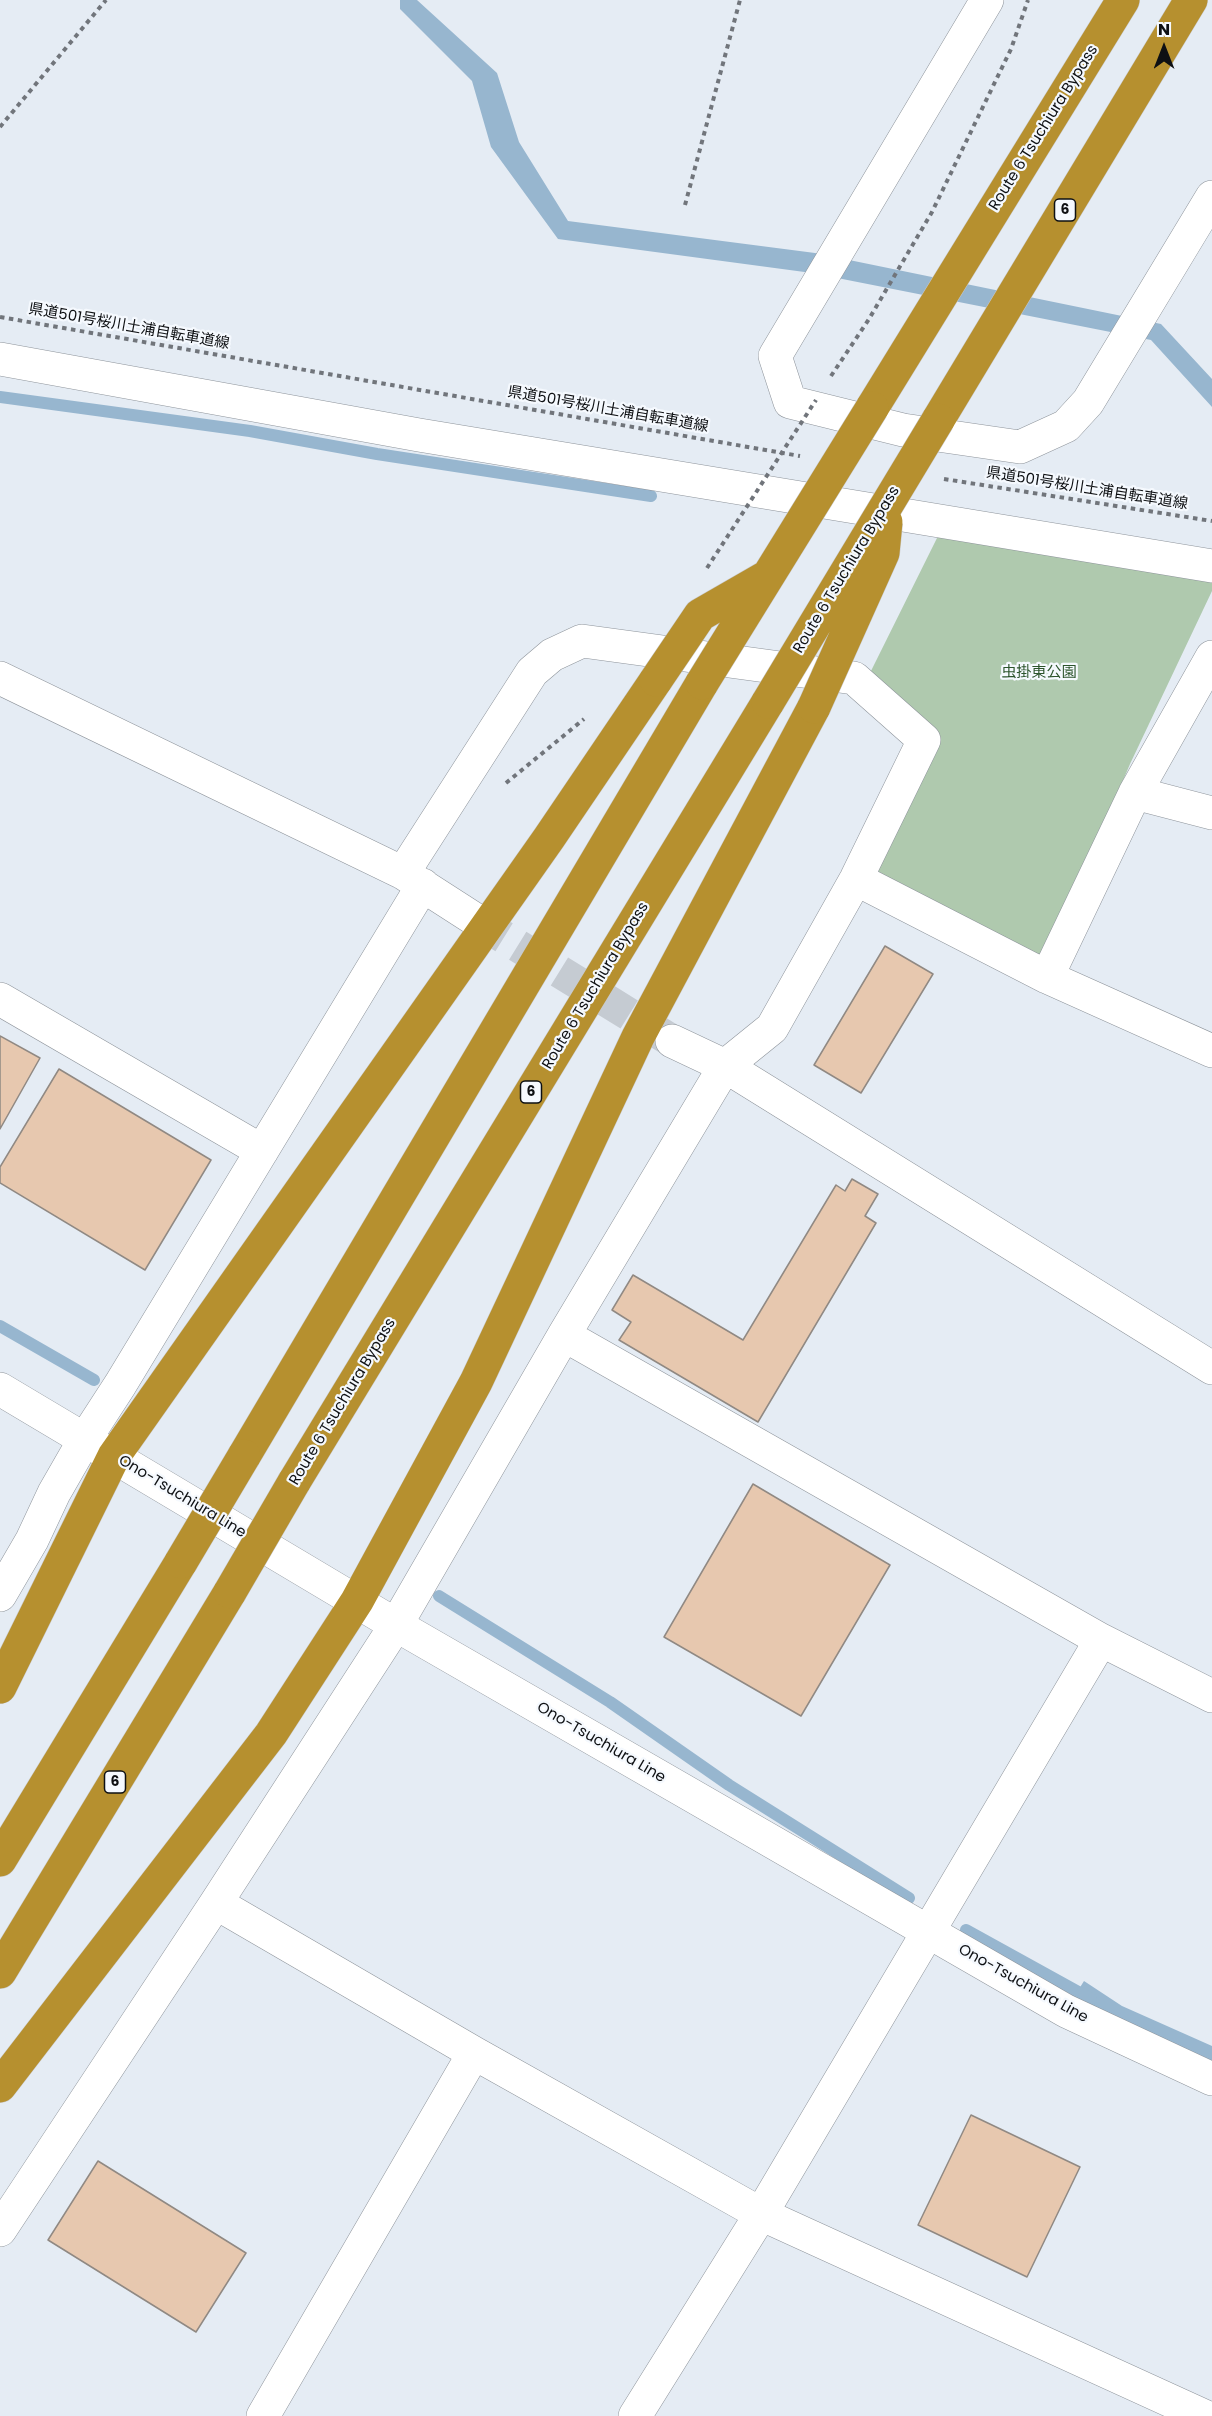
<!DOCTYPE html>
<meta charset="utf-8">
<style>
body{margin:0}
#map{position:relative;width:1212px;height:2416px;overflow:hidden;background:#e5ecf4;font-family:Poppins,sans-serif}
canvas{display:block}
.north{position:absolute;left:1134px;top:18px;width:60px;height:60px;-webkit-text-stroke:4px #f5f9fe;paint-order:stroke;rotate:0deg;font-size:16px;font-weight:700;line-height:24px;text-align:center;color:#0e1013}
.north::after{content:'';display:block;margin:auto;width:21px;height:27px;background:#0e1013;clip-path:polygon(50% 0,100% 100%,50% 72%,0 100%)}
</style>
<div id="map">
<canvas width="1212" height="2416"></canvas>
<div class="north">N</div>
</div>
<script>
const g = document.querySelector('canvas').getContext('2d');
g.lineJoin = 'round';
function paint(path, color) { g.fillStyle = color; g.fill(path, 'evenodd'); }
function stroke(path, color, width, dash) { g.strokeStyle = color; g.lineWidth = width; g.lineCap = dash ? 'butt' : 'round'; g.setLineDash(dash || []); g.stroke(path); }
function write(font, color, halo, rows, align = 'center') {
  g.font = font + ' Poppins,"Noto Sans JP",sans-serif'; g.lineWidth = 4.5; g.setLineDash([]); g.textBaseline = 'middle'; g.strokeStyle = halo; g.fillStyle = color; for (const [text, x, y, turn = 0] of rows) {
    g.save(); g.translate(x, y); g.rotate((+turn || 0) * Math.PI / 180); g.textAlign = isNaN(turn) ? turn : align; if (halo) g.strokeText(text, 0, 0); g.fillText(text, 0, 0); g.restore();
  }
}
paint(new Path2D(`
 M939,534L1212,577V591L1130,764L1044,966L870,875L940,741L869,675Z`), '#afc9ae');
paint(new Path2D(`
 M400,0H417L497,73L519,142L568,221L815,253L1161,324L1212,379V407L1151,340L812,273L558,239L491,147L472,81L400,9Z
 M1084,1981L1122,2006L1212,2046V2071L1072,2000Z`), '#97b6cf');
stroke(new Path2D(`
 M0,397L250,431L377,454L651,496
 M0,1326L94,1380
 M439,1596L610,1702L729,1785L909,1898
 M966,1930L1091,1999`), '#97b6cf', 12);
const building = new Path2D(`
 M885,946L933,974L861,1093L814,1065Z
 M0,1036L40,1058L0,1129Z
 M59,1069L211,1160L145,1270L0,1183V1167Z
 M852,1179L878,1194L865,1216L876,1223L758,1422L619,1340L631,1322L612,1310L633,1275L743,1340L836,1185L845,1191Z
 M753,1484L890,1565L801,1716L664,1637Z
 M971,2115L1080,2167L1027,2277L918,2225Z
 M98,2161L246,2253L196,2332L48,2240Z`);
paint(building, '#e7c8af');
stroke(building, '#908983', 1.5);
stroke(new Path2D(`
 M476,920L669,1039`), '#c5cbd2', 33, [33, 16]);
const street = new Path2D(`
 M987,0L775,356L790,402L903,430L1020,447L1066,426L1088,402L1212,197
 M0,359L419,435L1212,566
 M0,678L403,873L476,920
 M1135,793L1212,813
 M856,879L1047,977L1212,1051
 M1047,977L1135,793L1212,657
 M0,999L262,1151
 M672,1041L725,1066L1212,1368
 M564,1335L1101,1640L1212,1696
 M0,1595L32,1540L54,1493L85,1439L120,1385L423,885
 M216,1903L474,2053L761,2214L1204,2416
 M0,2230L216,1903L396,1625L564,1335L725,1066L772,1028L856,879L924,740L854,678L582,641L552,655L532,672L403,873
 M263,2416L474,2053
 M635,2416L761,2214L1101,1640`);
const secondary = new Path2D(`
 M0,1389L396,1625L1066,2011L1212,2079`);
const highway = new Path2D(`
 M872,408L1123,0
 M938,420L1191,0
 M244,1456L702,683
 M294,1482L768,702
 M0,1687L114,1456L549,838L656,680
 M0,1860L181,1562
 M0,1972L230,1592
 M0,2086L271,1734L357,1601L476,1382L638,1037L814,707`);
stroke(street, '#8e949b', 34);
stroke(secondary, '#8e949b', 34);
stroke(highway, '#cacacb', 34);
stroke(new Path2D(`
 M0,127L106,0
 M685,205L740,0
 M0,317L800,456
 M831,376L869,319L932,212L1011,49L1028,0
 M944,479L1212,521
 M506,783L584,719`), '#71757b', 4, [4.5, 4.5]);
stroke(street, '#fff', 33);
stroke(secondary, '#fff', 33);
stroke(highway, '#b6902f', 33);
const highwayBridge = new Path2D(`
 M656,680L700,615L766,577
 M702,683L872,408
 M768,702L938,420
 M814,707L883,553L886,522
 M181,1562L244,1456
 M230,1592L294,1482`);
stroke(highwayBridge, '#cacacb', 34, []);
stroke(new Path2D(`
 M707,568L816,400`), '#71757b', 4, [4.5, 4.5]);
stroke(highwayBridge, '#b6902f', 33);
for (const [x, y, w] of [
 [1065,210,21],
 [531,1092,21],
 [115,1782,21]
]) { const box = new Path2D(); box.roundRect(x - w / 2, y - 11, w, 22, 4.5); g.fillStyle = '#f5f9fe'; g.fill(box); stroke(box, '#0e1013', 1.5); }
write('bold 14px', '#0e1013', null, [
 ["6",1065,210],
 ["6",531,1092],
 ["6",115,1782]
]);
write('15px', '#0e1013', '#f5f9fe', [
 ["Route 6 Tsuchiura Bypass",1044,128,-58],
 ["県道501号桜川土浦自転車道線",129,327,10],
 ["県道501号桜川土浦自転車道線",608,410,10],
 ["県道501号桜川土浦自転車道線",1087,489,9],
 ["Route 6 Tsuchiura Bypass",847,570,-59],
 ["Route 6 Tsuchiura Bypass",596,986,-59],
 ["Route 6 Tsuchiura Bypass",343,1402,-59],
 ["Ono-Tsuchiura Line",182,1497,31],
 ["Ono-Tsuchiura Line",601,1743,30],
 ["Ono-Tsuchiura Line",1023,1984,29]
]);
write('15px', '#2c542c', '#f5f9fe', [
 ["虫掛東公園",1039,673]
]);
</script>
